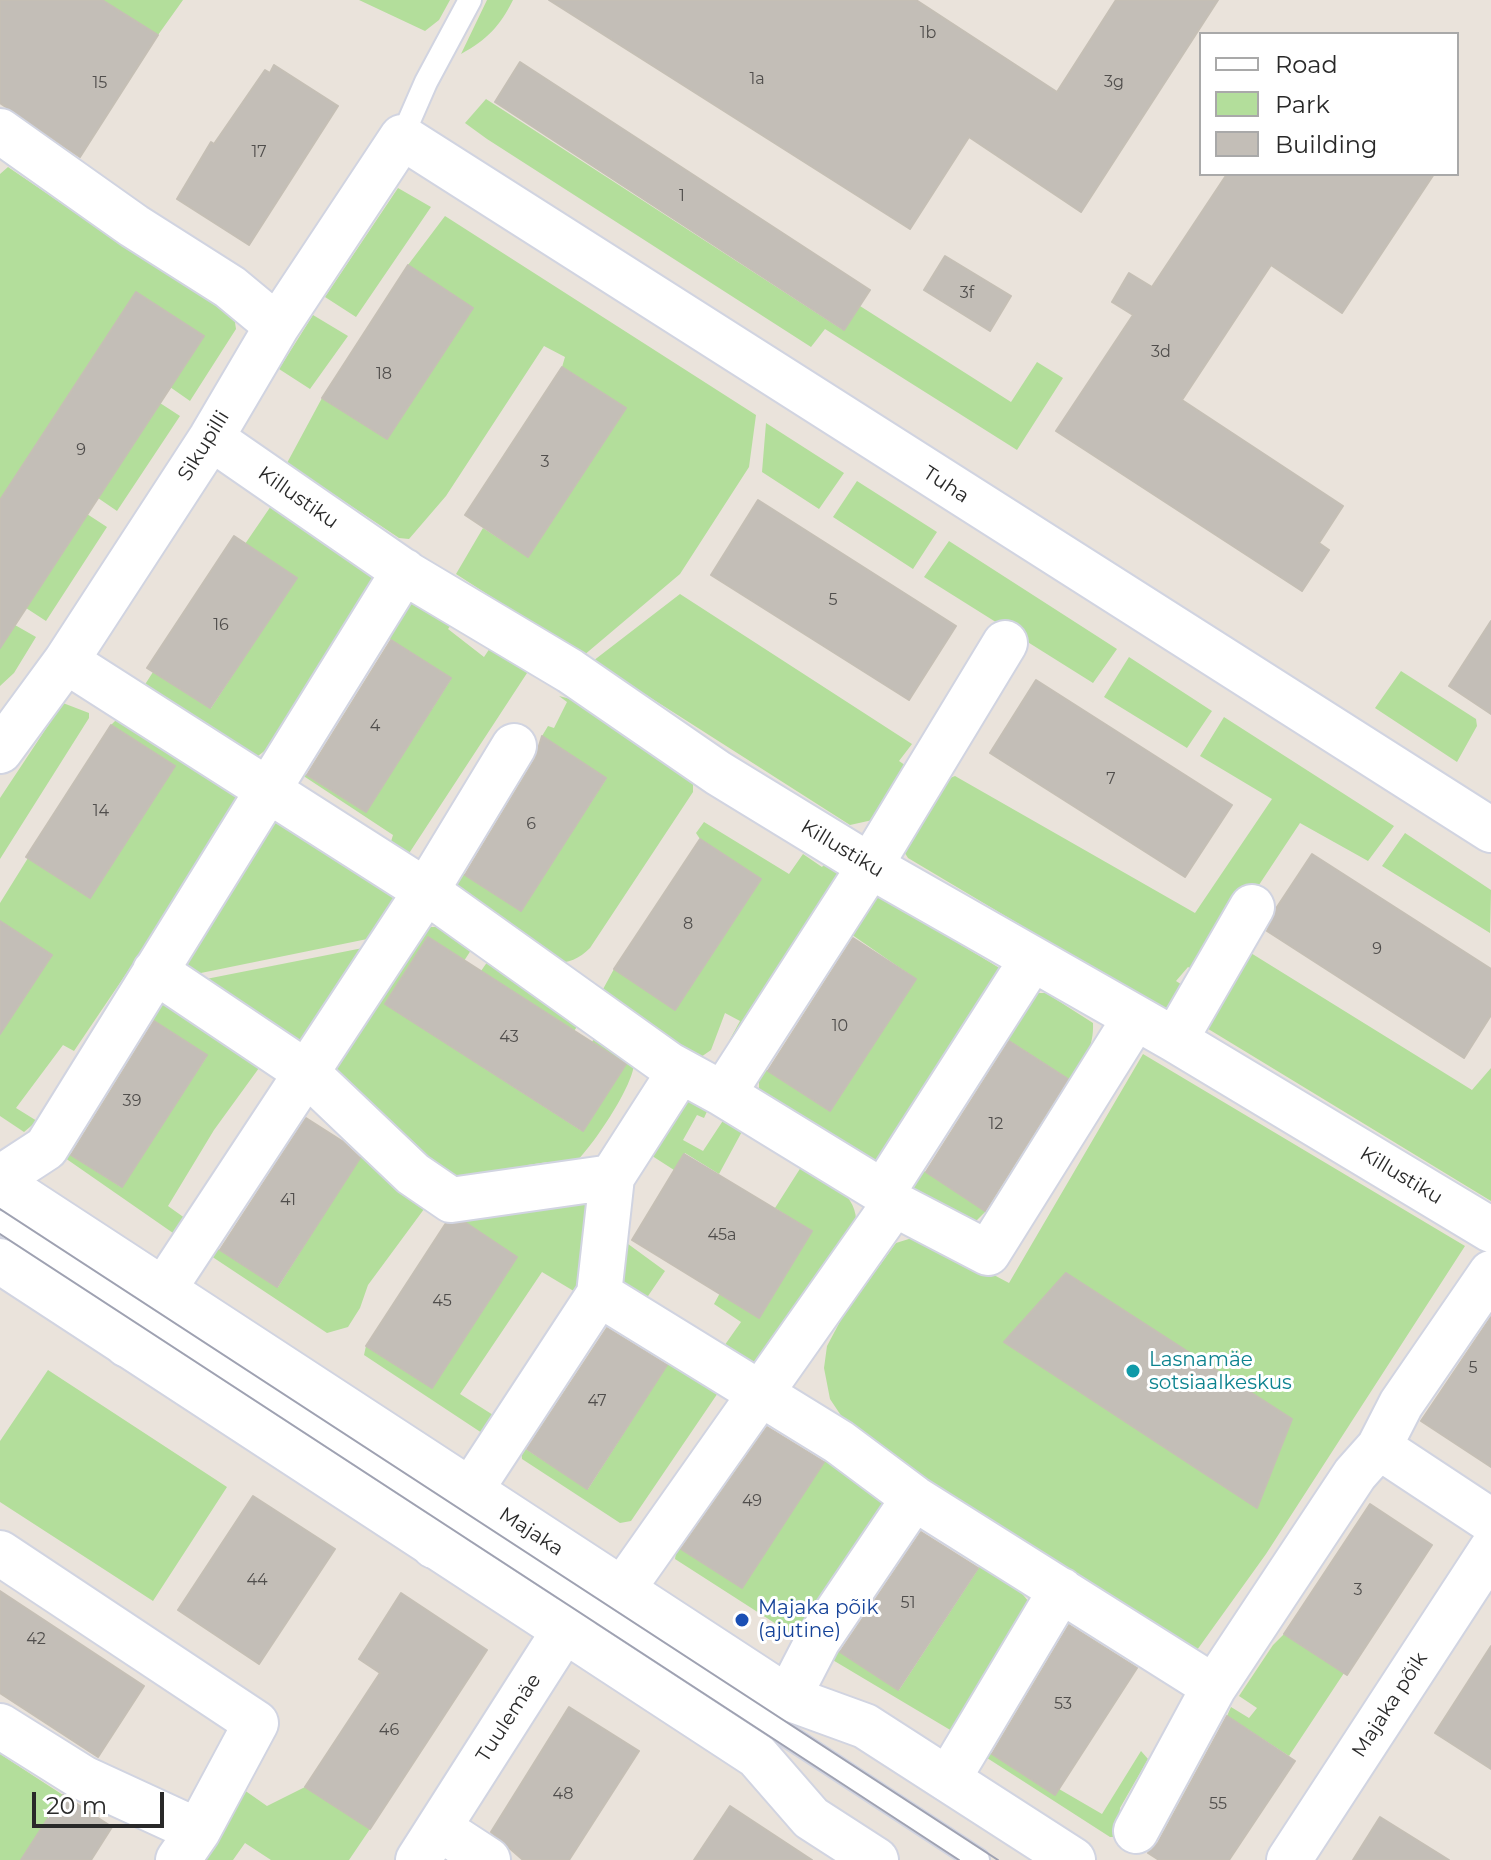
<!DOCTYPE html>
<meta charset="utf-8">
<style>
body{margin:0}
#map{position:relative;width:1491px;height:1860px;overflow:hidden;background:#eae3db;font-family:Montserrat,sans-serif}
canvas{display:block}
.legend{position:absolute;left:1199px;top:32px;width:260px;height:144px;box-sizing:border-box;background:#fff;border:2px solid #a9a9a9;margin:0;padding:10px 14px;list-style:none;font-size:24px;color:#292929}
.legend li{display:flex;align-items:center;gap:16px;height:40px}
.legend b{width:40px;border:2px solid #a9a9a9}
.scale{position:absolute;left:32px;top:1792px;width:132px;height:36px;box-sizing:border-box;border:4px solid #292929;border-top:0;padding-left:10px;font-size:24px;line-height:28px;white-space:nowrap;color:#292929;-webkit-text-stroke:6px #fff;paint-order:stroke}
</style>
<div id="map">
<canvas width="1491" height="1860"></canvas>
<ul class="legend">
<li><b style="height:10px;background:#fff"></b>Road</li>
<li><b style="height:22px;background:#b3de9b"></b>Park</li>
<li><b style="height:22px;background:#c3beb7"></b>Building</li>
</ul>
<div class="scale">20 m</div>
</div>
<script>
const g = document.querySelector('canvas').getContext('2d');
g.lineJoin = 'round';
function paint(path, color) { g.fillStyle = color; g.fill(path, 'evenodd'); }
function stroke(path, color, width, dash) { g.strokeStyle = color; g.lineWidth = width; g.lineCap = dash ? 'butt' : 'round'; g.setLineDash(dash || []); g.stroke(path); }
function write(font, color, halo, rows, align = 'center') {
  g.font = font + ' Montserrat,sans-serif'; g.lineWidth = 6; g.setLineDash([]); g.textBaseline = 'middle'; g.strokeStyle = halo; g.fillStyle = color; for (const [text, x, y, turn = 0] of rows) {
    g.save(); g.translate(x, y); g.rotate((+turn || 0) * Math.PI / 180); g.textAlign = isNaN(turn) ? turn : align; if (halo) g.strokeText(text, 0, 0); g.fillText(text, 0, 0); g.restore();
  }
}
paint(new Path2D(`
 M94,0H183L158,35Z
 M359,0H450L439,20L425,31Z
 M487,0H513C500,26 487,40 461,54Z
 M486,99L843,330L860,306L1011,402L1037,362L1063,378L1017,450L825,329L811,347L487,139L465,123Z
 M8,167L121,244L221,305L234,316L236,329L190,401L170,387L0,500V174Z
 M398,188L431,207L356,317L325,297Z
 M445,216L756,415L749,467L680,574L583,656L456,574L483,528L528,557L625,408L562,367L565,357L544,346L446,496L409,539L399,538L287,463L322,398L387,439L473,308L408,265Z
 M313,315L348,336L310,389L279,369Z
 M160,403L180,416L117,511L98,498Z
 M766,423L844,473L819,509L762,472Z
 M857,481L937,532L913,569L833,517Z
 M271,506L379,572L356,619L267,749L258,756L249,757L135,700L153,672L211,708L296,578L245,544Z
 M87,514L107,527L46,621L26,608Z
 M949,541L1117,649L1093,683L924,577Z
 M680,594L912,744L899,761L915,772L877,819L850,825L593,661Z
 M407,595L455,620L448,629L484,657L492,645L529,670L406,858L389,848L393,835L299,773L301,771L366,812L451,679L387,637Z
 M15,625L36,637L14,673L0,686V647Z
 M1129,657L1212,711L1187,748L1104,697Z
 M1401,671L1476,719L1477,726L1457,762L1375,708Z
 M559,696L578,701L693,780V792L590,948C579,959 569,963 553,963L460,898L449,878L457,869L521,910L606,779L542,736L548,726L554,728L567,702Z
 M63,703L89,713V718L0,859V798Z
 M1224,717L1394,826L1368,861L1300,823L1200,974L1188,967L1176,981L1190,990L1175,1008L1165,1011L908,858L903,850L945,780L955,776L1195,913L1272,799L1200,756Z
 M117,719L248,793L74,1051L63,1045L16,1108L37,1121L24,1132L0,1116V1034L52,955L0,921V903L28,858L90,898L175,766L111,725Z
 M276,809L399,898L382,936L191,975L179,961Z
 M704,822L789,874L803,854L822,867L828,860L842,870L737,1041H729L740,1021L725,1013L711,1050L701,1057L675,1046L602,991L614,969L676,1009L760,879L700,839L696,833Z
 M1405,833L1491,890L1490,933L1382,866Z
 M879,895L1001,969L902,1146L873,1165L759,1089V1081L766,1069L830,1111L916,979L845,930L865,897Z
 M431,927H444L473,947L464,961L428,937L385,1004L582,1131L592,1042L598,1033L634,1064C633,1087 587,1156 568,1169C563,1172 555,1172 550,1174L548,1162L528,1165V1177H442L324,1074L421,930Z
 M378,945L304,1051L201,980Z
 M1246,950L1472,1090L1491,1068V1201L1205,1027Z
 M490,958L581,1021L574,1031L481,971Z
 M1038,993H1046L1093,1023C1094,1047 1084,1062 1070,1080L1005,1038Z
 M151,996L267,1057L214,1130L168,1206L189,1221L187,1234L173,1233L55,1151L58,1146L121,1187L207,1056L153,1020L163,1003Z
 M1143,1054L1465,1246L1266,1554L1192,1657L901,1471L850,1429L830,1399L824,1368L827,1346L843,1316L896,1243L912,1238L941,1247L1009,1283Z
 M687,1096L710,1105L704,1118L697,1115L683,1140L703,1151L726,1116L745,1126L719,1174L685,1153L674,1170L646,1152Z
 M362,1154L430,1201L368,1285L360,1308L348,1327L327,1333L211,1256L213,1246L278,1287Z
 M803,1164C827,1181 859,1193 856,1226L759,1368L717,1356L741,1322L714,1304L720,1293L811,1231L775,1208Z
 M921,1169L986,1211L976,1221L961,1226L912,1194L914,1179Z
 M589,1194L577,1293L542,1272L460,1394L501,1420L485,1435L364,1355L366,1346L432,1388L517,1257L451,1214Z
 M624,1241L665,1271L646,1299L619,1285Z
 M672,1357L724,1384L631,1521L620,1523L522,1459L521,1446L588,1489Z
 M48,1370L227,1487L153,1601L0,1502V1441Z
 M827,1457L890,1501L798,1638L675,1559L677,1546L742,1588Z
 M984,1560L1004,1572L1029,1602L967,1704L957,1734L831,1659L832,1646L899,1690Z
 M1284,1634L1344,1673L1289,1756L1227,1716L1231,1707L1249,1718L1257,1708L1239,1696L1273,1645Z
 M983,1748L1054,1794L1059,1789L1102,1814L1141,1751L1148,1759L1120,1808L1117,1837H1110L984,1756Z
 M0,1754L63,1795L21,1860H0Z
 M237,1785L267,1806L305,1787L370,1829L349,1860H271L245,1843L233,1860H187Z`), '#b3de9b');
const building = new Path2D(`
 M0,0H102L158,35L80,157L0,103Z
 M549,0H916L1057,92L1116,0H1218L1081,212L969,137L910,229Z
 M520,62L870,290L844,330L495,102Z
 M274,65L338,106L249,245L177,199L211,142L214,144L265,70L270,73Z
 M1227,174H1434L1342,313L1271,265L1182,400L1343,506L1319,543L1329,550L1302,591L1056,431L1133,315L1112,302L1129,273L1152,287Z
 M945,256L1011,296L990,331L924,290Z
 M408,265L473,308L387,439L322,398Z
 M136,292L204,336L0,648V500Z
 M562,367L626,408L528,557L465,515Z
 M758,500L956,626L909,700L711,575Z
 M234,536L297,578L210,708L147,668Z
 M1491,621V714L1449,686Z
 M391,640L451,678L366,812L307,775Z
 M1036,680L1232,805L1185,877L990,753Z
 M111,725L175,766L90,898L26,857Z
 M542,736L606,778L521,911L465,875L535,759Z
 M700,839L761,879L675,1010L614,969Z
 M1312,854L1491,969V1015L1464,1058L1267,931L1277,907Z
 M0,921L52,955L0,1034Z
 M428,937L626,1064L583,1131L385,1004Z
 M853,938L916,979L830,1111L768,1071Z
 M154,1021L207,1055L122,1187L71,1155Z
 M1009,1041L1068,1079L985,1211L926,1172Z
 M306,1118L342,1141L360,1158L277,1287L220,1250Z
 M684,1154L812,1231L759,1318L632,1240Z
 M446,1223H466L517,1257L432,1388L366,1346Z
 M1066,1273L1292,1419L1257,1508L1004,1342Z
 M1491,1317V1467L1421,1421Z
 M607,1328L667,1365L587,1489L527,1449Z
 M767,1427L824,1462L742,1588L681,1549Z
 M253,1496L335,1549L259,1664L178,1610Z
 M1370,1504L1432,1545L1347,1675L1284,1634Z
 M921,1532L978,1568L898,1690L840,1652Z
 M0,1591L144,1686L98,1757L0,1693Z
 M401,1593L487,1650L370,1829L305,1787L380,1673L359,1659Z
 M1069,1625L1137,1668L1055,1795L992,1754Z
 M1491,1646V1769L1435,1733Z
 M569,1707L639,1751L569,1860H523L491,1832Z
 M1227,1716L1295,1761L1229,1860H1159L1148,1853L1158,1843Z
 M63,1795L112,1827L91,1860H21Z
 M730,1806L812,1860H694Z
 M1380,1817L1449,1860H1353Z`);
paint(building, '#c3beb7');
stroke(building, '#c5bfb5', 2);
const service = new Path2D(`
 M402,137L426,82L470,0
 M0,1222L978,1860`);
const minor = new Path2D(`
 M0,131L134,226L230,287L277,326
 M211,438L409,575L570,671L718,773L870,866L1175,1040L1491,1230
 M66,661L426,891L668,1064L723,1094L883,1192
 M0,751L66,661L211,438L277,326L402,137L1491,830
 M1031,961L883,1192L894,1204L988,1253L1135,1018
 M155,971L307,1073L413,1174L451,1200L612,1177
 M1175,1040L1252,907
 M723,1094L870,866L1005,643
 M0,1178L46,1148L404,571
 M599,1294L839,1442L914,1498L1214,1687
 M127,1345L426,891L514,746
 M1379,1447L1401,1404L1491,1273
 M434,1546L599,1294L612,1177L680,1071
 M0,1553L256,1723L198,1831L178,1860
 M622,1590L894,1204
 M788,1698L818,1640L914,1498
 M0,1726L83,1778L198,1831
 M948,1779L1061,1590
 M439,1828L488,1860
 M1136,1831L1214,1687L1355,1474L1379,1447L1491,1521
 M418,1860L599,1576`);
const tertiary = new Path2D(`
 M0,1183L788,1698L865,1726L1073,1860
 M0,1261L757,1756L811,1818L876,1860
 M1289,1860L1491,1550`);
stroke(service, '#d1d4e1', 26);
stroke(minor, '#d1d4e1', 48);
stroke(tertiary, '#d1d4e1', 48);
stroke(service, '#fff', 22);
stroke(minor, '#fff', 44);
stroke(tertiary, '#fff', 44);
stroke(new Path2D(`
 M0,1209L998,1860
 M0,1234L959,1860`), '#9fa2b2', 2);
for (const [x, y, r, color] of [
 [1133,1371,8,"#0f9aa8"],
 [742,1620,8,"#1a4fb4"]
]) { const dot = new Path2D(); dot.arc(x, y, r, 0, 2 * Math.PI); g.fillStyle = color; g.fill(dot); stroke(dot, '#fff', 3); }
write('16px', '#504e4c', null, [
 ["1b",928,33],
 ["1a",757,79],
 ["3g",1114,82],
 ["15",100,83],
 ["17",259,152],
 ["1",682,196],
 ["3f",967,293],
 ["3d",1161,352],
 ["18",384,374],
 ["9",81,450],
 ["3",545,462],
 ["5",833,600],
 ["16",221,625],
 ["4",375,726],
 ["7",1111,779],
 ["14",101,811],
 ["6",531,824],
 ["8",688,924],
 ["9",1377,949],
 ["10",840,1026],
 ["43",509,1037],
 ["39",132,1101],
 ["12",996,1124],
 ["41",288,1200],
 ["45a",722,1235],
 ["45",442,1301],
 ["5",1473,1368],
 ["47",597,1401],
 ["49",752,1501],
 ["44",257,1580],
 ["3",1358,1590],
 ["51",908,1603],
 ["42",36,1639],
 ["53",1063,1704],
 ["46",389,1730],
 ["48",563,1794],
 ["55",1218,1804]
]);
write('20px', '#292929', '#fff', [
 ["Sikupilli",204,446,-58],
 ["Tuha",946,485,33],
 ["Killustiku",298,498,35],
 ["Killustiku",842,849,31],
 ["Killustiku",1401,1176,31],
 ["Majaka",531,1532,33],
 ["Majaka põik",1390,1705,-57],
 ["Tuulemäe",509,1718,-57]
]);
write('20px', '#0d838f', '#fff', [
 ["Lasnamäe",1149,1360],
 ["sotsiaalkeskus",1149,1383]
], 'left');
write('20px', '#164399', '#fff', [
 ["Majaka põik",758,1608],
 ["(ajutine)",758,1631]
], 'left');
</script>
